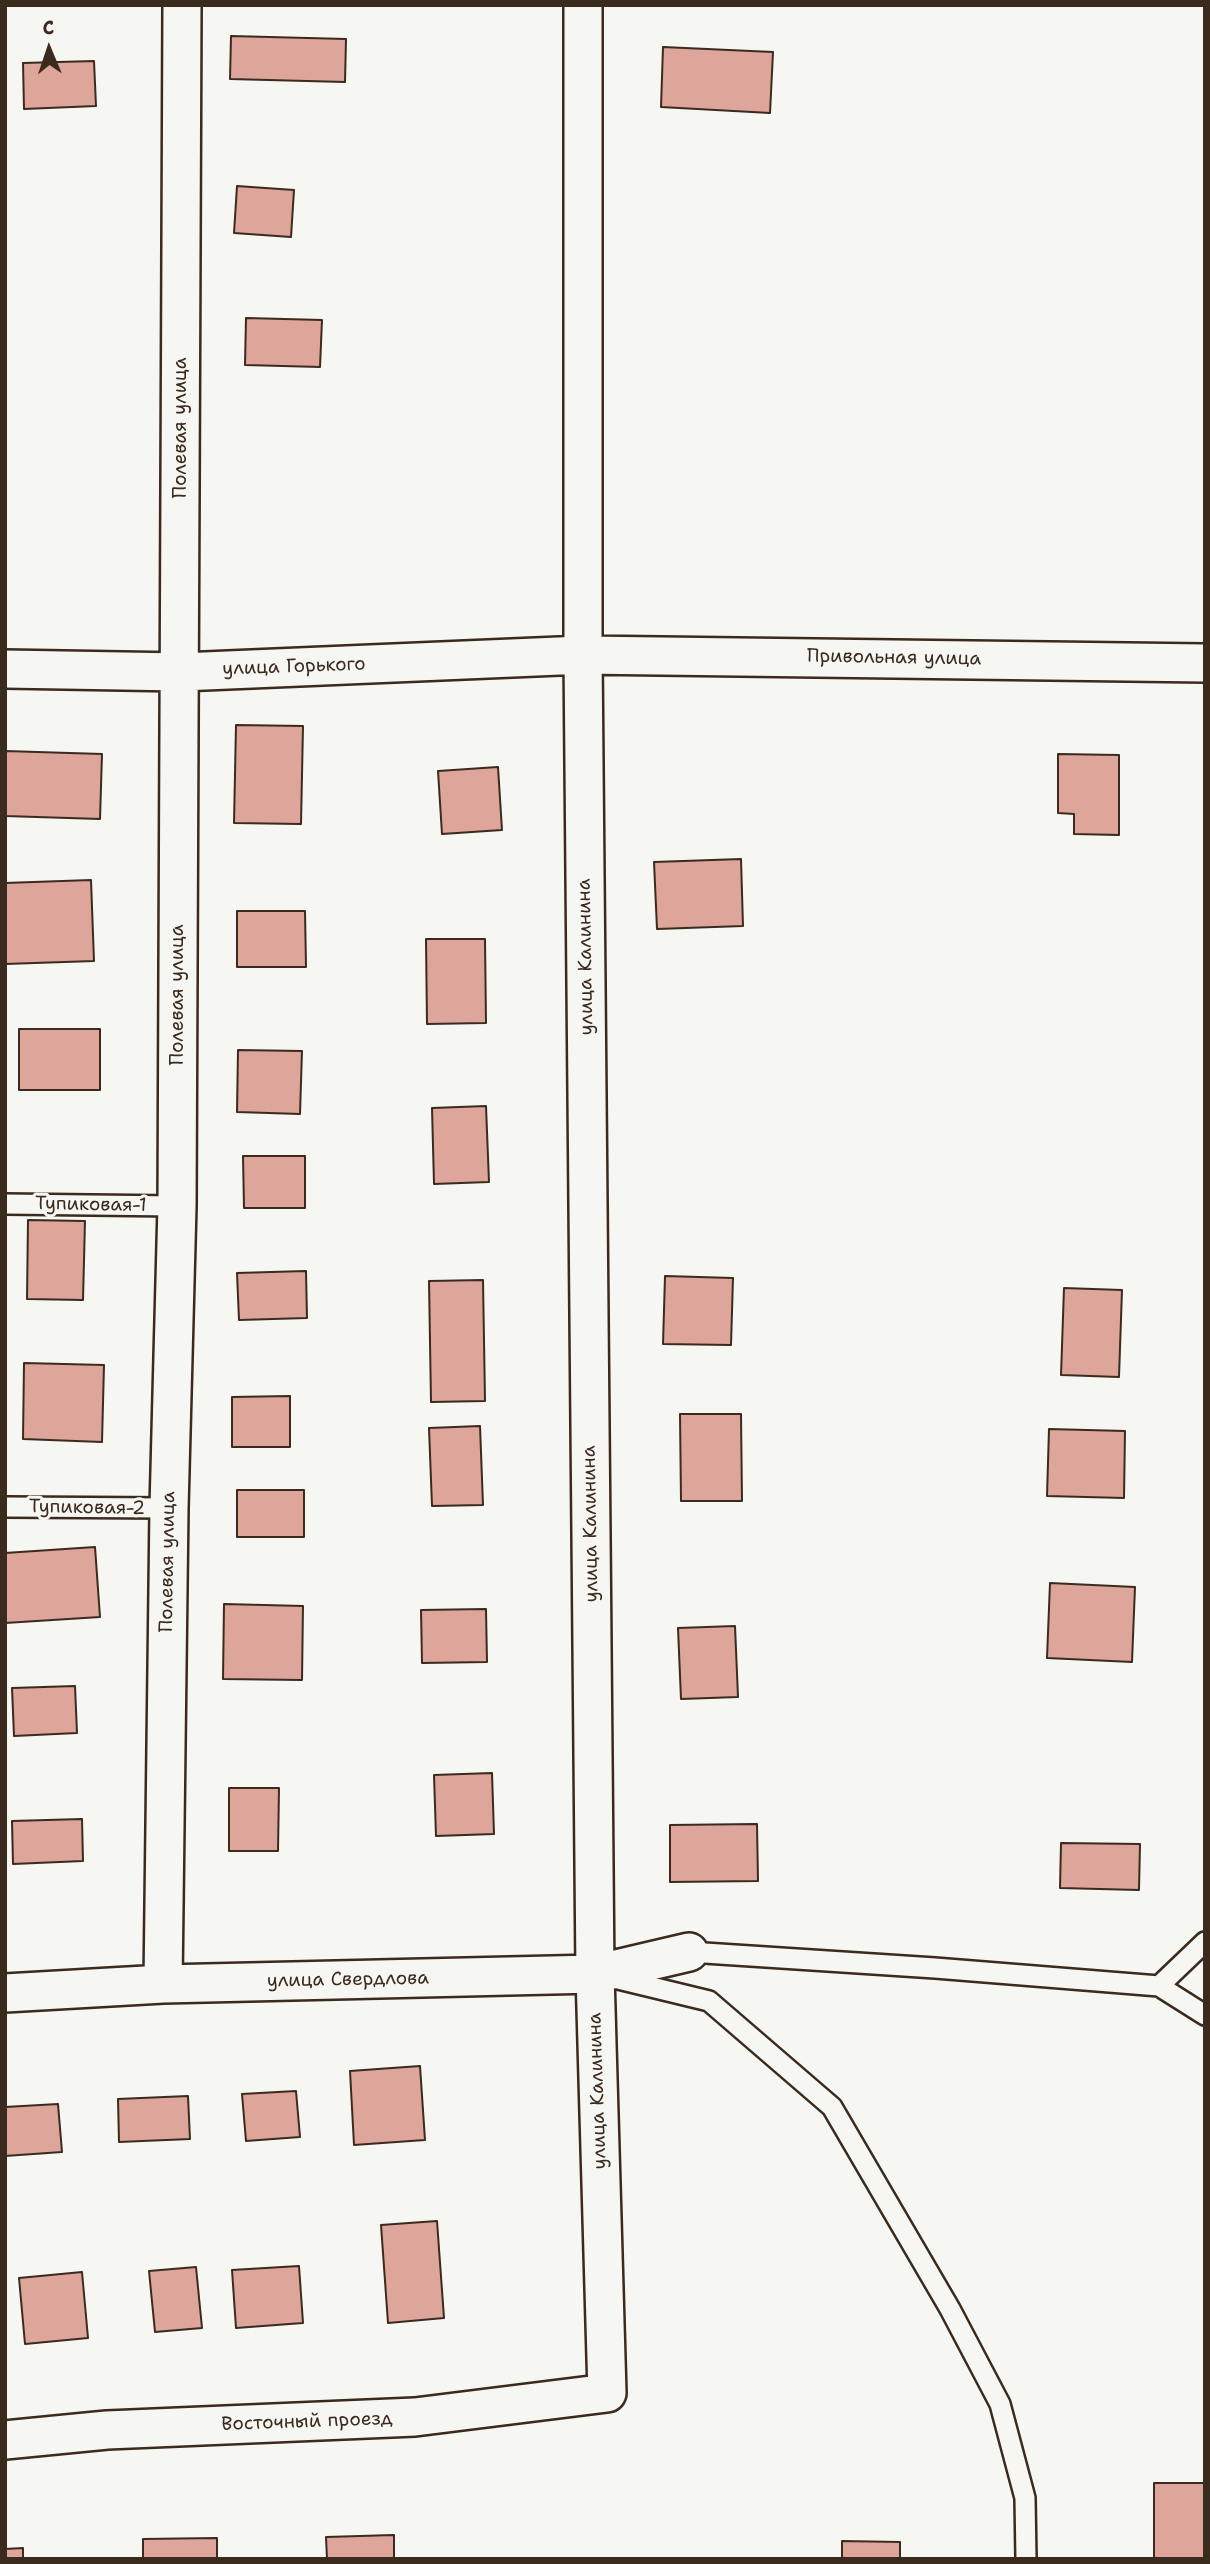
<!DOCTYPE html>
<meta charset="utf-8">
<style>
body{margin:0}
#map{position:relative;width:1210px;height:2564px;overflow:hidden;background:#f6f6f2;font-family:"Shantell Sans",sans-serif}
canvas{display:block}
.frame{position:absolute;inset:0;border:7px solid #3b2a1e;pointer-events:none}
.north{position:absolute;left:14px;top:14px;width:70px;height:70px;-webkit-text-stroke:5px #f6f6f2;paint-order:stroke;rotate:358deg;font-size:19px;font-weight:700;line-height:28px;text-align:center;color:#3b2a1e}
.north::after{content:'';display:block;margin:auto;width:24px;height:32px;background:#3b2a1e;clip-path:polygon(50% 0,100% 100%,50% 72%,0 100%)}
</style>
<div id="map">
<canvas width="1210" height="2564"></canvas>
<div class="frame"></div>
<div class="north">С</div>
</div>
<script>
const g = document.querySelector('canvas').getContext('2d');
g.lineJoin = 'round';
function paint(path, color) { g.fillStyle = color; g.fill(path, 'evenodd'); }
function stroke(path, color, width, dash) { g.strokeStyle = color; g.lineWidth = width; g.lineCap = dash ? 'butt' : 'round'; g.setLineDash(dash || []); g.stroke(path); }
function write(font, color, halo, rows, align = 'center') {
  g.font = font + ' "Shantell Sans",sans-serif'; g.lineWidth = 6; g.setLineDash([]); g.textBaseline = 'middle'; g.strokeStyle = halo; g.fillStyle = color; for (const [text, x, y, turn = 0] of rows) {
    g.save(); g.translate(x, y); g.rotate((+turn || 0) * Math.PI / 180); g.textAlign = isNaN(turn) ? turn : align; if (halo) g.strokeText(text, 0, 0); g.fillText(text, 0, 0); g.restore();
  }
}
const building = new Path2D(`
 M231,36L346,39L345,82L230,79Z
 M663,47L773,52L770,113L661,107Z
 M94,61L96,106L24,109L23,63Z
 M237,186L294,190L291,237L234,233Z
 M246,318L322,320L320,367L245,365Z
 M236,725L303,726L301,824L234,823Z
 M5,751L102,754L100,819L5,816Z
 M1058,754L1119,755V835L1074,834V814L1058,813Z
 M498,767L502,830L442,834L438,771Z
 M741,859L743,926L657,929L654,862Z
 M91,880L94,961L5,964V883Z
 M237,911H305L306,967H237Z
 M426,939H485L486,1023L427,1024Z
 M19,1029H100V1090H19Z
 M238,1050L302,1051L300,1114L237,1112Z
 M486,1106L489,1182L434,1184L432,1108Z
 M243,1156H305V1208H244Z
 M28,1220L85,1221L83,1300L27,1299Z
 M306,1271L307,1318L239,1320L237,1273Z
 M665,1276L733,1278L731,1345L663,1344Z
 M483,1280L485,1401L431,1402L429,1281Z
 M1064,1288L1122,1290L1119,1377L1061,1375Z
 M24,1363L104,1365L102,1442L23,1439Z
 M290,1396V1447H232V1397Z
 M680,1414H741L742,1501H681Z
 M480,1426L483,1505L432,1506L429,1428Z
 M1049,1429L1125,1431L1124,1498L1047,1496Z
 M237,1490H304V1537H237Z
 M95,1547L100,1617L5,1623V1553Z
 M1050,1583L1135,1587L1132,1662L1047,1658Z
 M224,1604L303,1606L302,1680L223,1679Z
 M486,1609L487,1662L422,1663L421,1610Z
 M735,1626L738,1697L681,1699L678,1628Z
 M75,1686L77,1733L14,1736L12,1688Z
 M492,1773L494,1834L436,1836L434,1775Z
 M229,1788H279L278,1851H229Z
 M82,1819L83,1861L13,1864L12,1821Z
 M757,1824L758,1881L670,1882V1825Z
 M1061,1843L1140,1844L1139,1890L1060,1888Z
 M420,2066L425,2140L354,2145L350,2071Z
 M296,2091L300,2137L246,2141L242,2094Z
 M188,2096L190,2139L119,2142L118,2099Z
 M58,2104L62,2152L5,2156V2107Z
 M437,2221L444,2318L388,2323L381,2225Z
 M299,2266L303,2323L236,2328L232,2270Z
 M196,2267L202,2328L155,2332L149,2271Z
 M82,2272L88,2338L25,2344L19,2278Z
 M1154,2483H1205V2559H1154Z
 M394,2535V2559H327L326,2537Z
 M217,2538V2559H143V2539Z
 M842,2541L900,2542V2559H842Z
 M23,2548V2559H5V2549Z`);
paint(building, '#dea59b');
stroke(building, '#3b2a1e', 2);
const lane = new Path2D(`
 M5,1204L177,1206
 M5,1507L169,1508
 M689,1952L935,1968L1159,1986L1205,1942
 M610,1977L709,2001L832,2107L950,2309L1000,2404L1025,2498L1026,2559
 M1159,1986L1205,2015`);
const street = new Path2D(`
 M5,669L181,672L583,655L1205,663
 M163,1984L169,1508L177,1206L182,5
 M5,1993L163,1984L595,1974L689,1952
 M5,2440L107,2430L415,2417L607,2393L595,1974L583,655V5`);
stroke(lane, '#3b2a1e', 24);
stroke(street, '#3b2a1e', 42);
stroke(lane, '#f6f6f2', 19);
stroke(street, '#f6f6f2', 37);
write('19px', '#3b2a1e', '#f6f6f2', [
 ["Полевая улица",181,428,-90],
 ["Привольная улица",894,658,1],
 ["улица Горького",294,667,-2],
 ["улица Калинина",586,957,-91],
 ["Полевая улица",178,995,-90],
 ["Тупиковая-1",91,1205,1],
 ["Тупиковая-2",87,1508,1],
 ["улица Калинина",591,1524,-91],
 ["Полевая улица",168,1562,-89],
 ["улица Свердлова",348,1980,-1],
 ["улица Калинина",598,2091,-92],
 ["Восточный проезд",307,2422,-2]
]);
</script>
